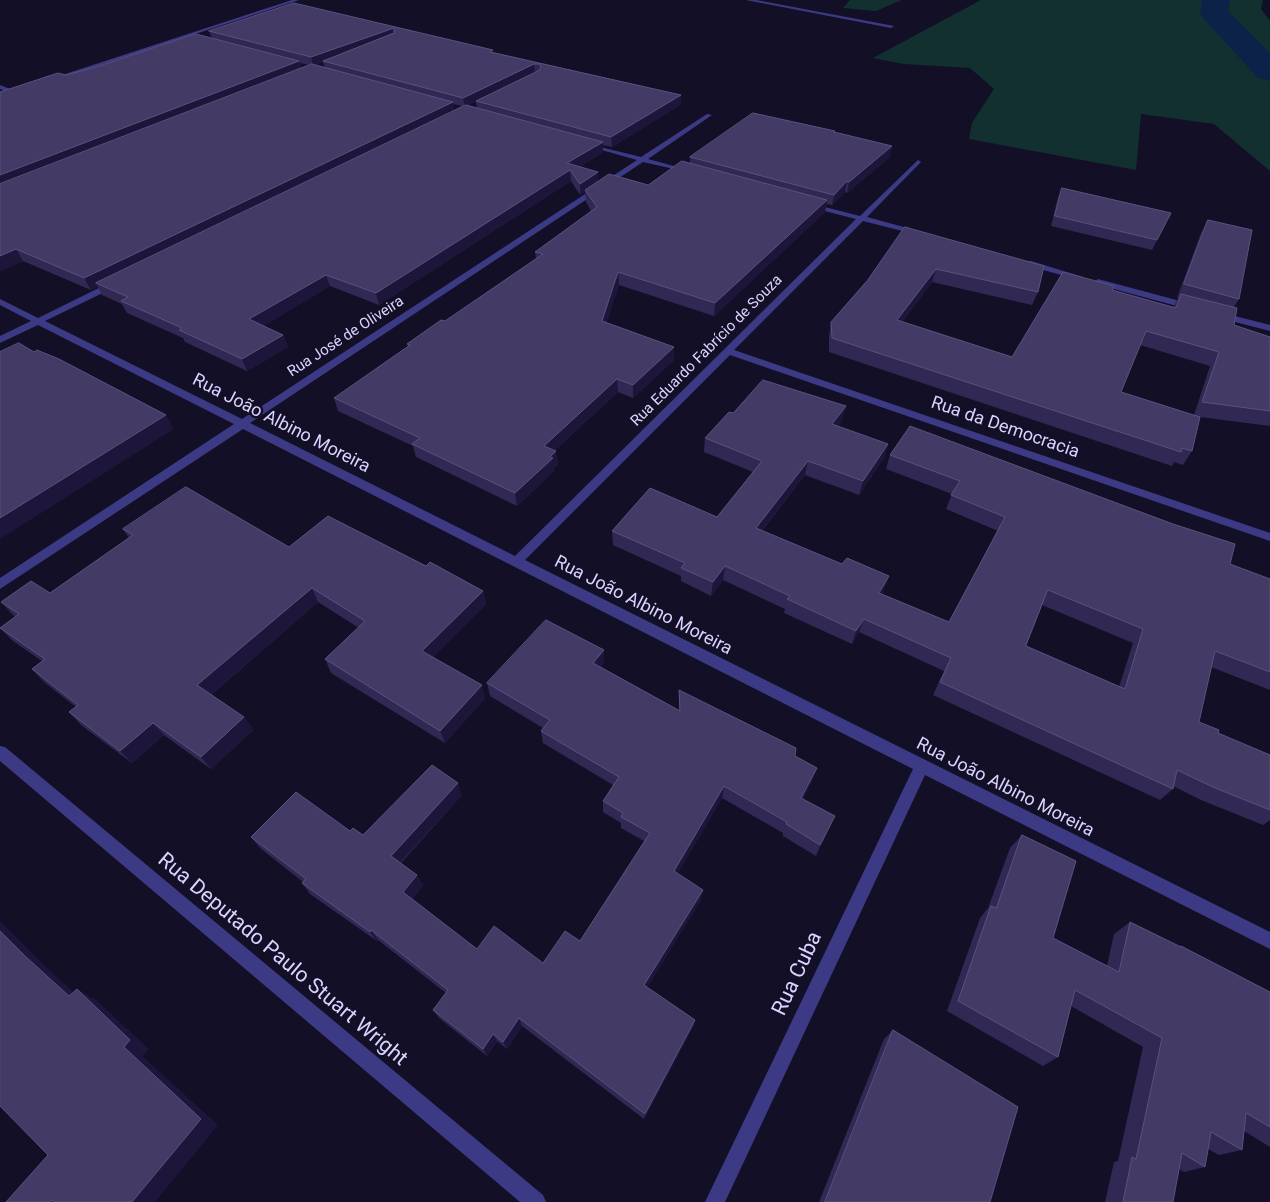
<!DOCTYPE html>
<meta charset="utf-8">
<style>
body{margin:0}
canvas{display:block;background:#130f26}
</style>
<canvas width="1270" height="1202"></canvas>
<script>
const g = document.querySelector('canvas').getContext('2d');
g.lineJoin = 'round';
function paint(path, color) { g.fillStyle = color; g.fill(path, 'evenodd'); }
function stroke(path, color, width, dash) { g.strokeStyle = color; g.lineWidth = width; g.lineCap = dash ? 'butt' : 'round'; g.setLineDash(dash || []); g.stroke(path); }
function write(font, color, halo, rows, align = 'center') {
  g.font = font + ' Roboto,sans-serif'; g.lineWidth = 5; g.setLineDash([]); g.textBaseline = 'middle'; g.strokeStyle = halo; g.fillStyle = color; for (const [text, x, y, turn = 0] of rows) {
    g.save(); g.translate(x, y); g.rotate((+turn || 0) * Math.PI / 180); g.textAlign = isNaN(turn) ? turn : align; if (halo) g.strokeText(text, 0, 0); g.fillText(text, 0, 0); g.restore();
  }
}
paint(new Path2D(`
 M850,0H902L876,11L843,8Z
 M981,0H1263L1261,9L1270,21V171L1214,124L1141,114L1136,170L969,139L972,123L994,89L970,68L903,64L873,58Z`), '#12302f');
paint(new Path2D(`
 M1202,0H1230L1228,11L1270,53V81L1258,78L1204,19L1200,13Z`), '#0c2248');
paint(new Path2D(`
 M0,85L15,91L16,92L13,94L0,89Z`), '#3d3a85');
paint(new Path2D(`
 M746,0H756L894,26L891,28Z
 M707,114L712,115L648,159L692,171V173L643,162L250,423L515,556L856,219L805,206V202L860,216L918,160L921,162L920,163L867,217L922,232V236L863,221L734,350L1270,533V541L730,355L525,560L1270,932V949L925,775L725,1202H705L913,769L243,429L0,589V578L234,424L38,325L0,343V336L31,321L0,305V299L38,318L111,282H117V286L45,321L242,419L637,160L584,145V143L641,157Z
 M1025,261H1031L1083,277L1076,279L1025,265Z
 M1098,279L1195,305L1196,307L1192,310L1095,284L1094,282Z
 M1219,312L1270,325V331L1216,317L1215,315Z
 M0,746L5,747L543,1195L546,1202H520L0,761Z`), '#3d3a85');
paint(new Path2D(`
 M292,0H299L52,81L47,80Z`), '#3d3a85');
paint(new Path2D(`
 M209,31L493,52L681,95L680,105L612,147L603,145V152L580,167L598,181L648,185L690,164V157L835,131V132L890,157L847,193L845,192L832,205L826,204L825,212L714,316L619,285L606,323L674,347V360L633,398L618,392L555,450L558,465L554,468V471L517,506L416,457L413,446L338,411L334,398L408,347L407,344L445,321L536,259L535,252L591,211L586,202L585,192L580,195L571,181L379,305L330,286L263,326L283,335L288,347L247,371L185,342L183,338L127,313L122,304L102,295L98,287L91,290L23,261L0,271V92L212,38ZM323,62L325,68L315,65ZM300,63L310,65L301,68ZM476,102L477,108L468,105ZM453,104L462,106L454,110Z
 M1062,188L1171,213L1152,250L1051,226L1058,197Z
 M1208,220L1239,299L1234,307V325L1270,337V426L1200,417L1192,451L1183,465L1174,462L1172,466L829,352V336L831,322L867,281L905,227L1038,292L1032,305L932,282L902,322L1012,357L1112,290L1173,307L1178,298H1177L1201,233ZM1140,345L1210,366L1194,415L1121,392Z
 M733,413L842,420L838,426L888,444L884,458L859,495L805,475L762,531L842,564L889,576L882,594L949,622L998,531L946,509L952,494L886,469L890,455L1230,564L1270,579V690L1211,667L1199,722L1218,733L1270,755V820L1263,825L1201,800L1173,786V789L1160,800L933,695L944,671L859,632L852,644L784,613L785,609L723,580L711,596L681,581V576L613,545L612,531L717,517L753,472L704,452L705,438ZM1042,605L1133,643L1119,687L1026,646Z
 M123,529L289,547L426,566L483,591L486,604L433,657L485,698L445,743L331,673L325,659L359,628L318,602L211,695L244,717L253,730L211,769L164,735L132,763L81,725L69,712L76,707L44,682L32,669L42,661L13,641L0,628L15,617L1,602L50,593L129,538Z
 M604,650V663L601,667L679,710V690L817,768L812,780L803,799L830,827L816,856L783,836V833L722,798L677,874L701,900L647,987L695,1020L693,1027L644,1119L522,1026L507,1049L497,1041L487,1056L439,1018L433,1010L446,993L378,940L377,941L310,894L302,883L303,882L260,848L251,837L350,831L363,835L462,795L401,863L423,885L412,899L477,949L543,963L580,941L644,841L621,828V823L603,812V801L613,785L543,743L541,731L543,728L490,696L487,683Z
 M1022,835L1053,938L1107,966L1114,934L1130,922L1180,947L1181,946L1270,992V1147L1244,1131L1242,1150L1219,1155L1208,1149L1205,1167L1184,1172L1179,1169L1173,1202H1105L1114,1162L1118,1161L1143,1047L1071,1006L1058,1057L1043,1066L947,1011L980,918L988,908L1010,848Z
 M893,1030L990,1202H819L884,1039Z`), '#312854');
paint(new Path2D(`
 M394,28L396,36L323,61V62L313,66L311,57Z
 M299,61L302,70L0,188V175Z
 M534,64L535,73L465,107L463,98Z
 M681,95L680,105L612,147L611,137Z
 M453,102L455,112L96,283L98,287L91,290L84,278Z
 M603,142V152L572,172L570,170L571,181L379,305L376,293L567,163Z
 M892,146L890,157L847,193L849,182Z
 M598,172V183L585,190V192L580,195V184Z
 M847,181L845,192L832,205L834,195Z
 M827,200L825,212L714,316L715,303Z
 M16,249L23,261L0,271V256Z
 M936,269L932,282L893,333L897,320Z
 M618,272L619,285L602,334V321Z
 M326,275L330,286L254,332L249,319Z
 M283,335L288,347L247,371L242,359Z
 M674,347V360L633,398V385Z
 M617,379L618,392L545,459L544,446Z
 M846,406L842,420L829,438L832,424Z
 M166,415L174,429L0,539V518Z
 M888,444L884,458L859,495L863,481Z
 M556,451L558,465L554,468V471L517,506L515,493Z
 M808,461L805,475L753,542L756,528Z
 M725,566L723,580L711,596L713,582Z
 M889,576L884,590L875,606L879,593Z
 M312,588L318,602L207,698L197,685Z
 M483,591L486,604L427,664L422,651Z
 M864,619L859,632L852,644L856,631Z
 M604,650V663L594,676L593,663Z
 M482,685L485,698L445,743L440,731Z
 M244,717L253,730L211,769L201,757Z
 M153,723L164,735L132,763L120,751Z
 M817,768L812,780L797,810L801,798Z
 M458,783L462,795L397,866L391,856Z
 M724,786L722,798L673,882L674,871Z
 M835,816L830,827L816,856L820,845Z
 M417,875L423,885L409,902L403,892Z
 M703,890L701,900L644,993V985Z
 M0,921L46,967L89,1006L69,996L25,956L0,931Z
 M371,930L378,940L377,941L370,932Z
 M77,989L96,1000L149,1049L142,1056L218,1125L155,1202H132L124,1047Z
 M519,1018L522,1026L507,1049L503,1042Z
 M695,1020L693,1027L644,1119L645,1114Z
 M493,1034L497,1041L487,1056L483,1049Z`), '#1d163a');
const building = new Path2D(`
 M294,3L493,50L490,52L681,95L611,137L476,101L540,70L541,66L539,64H534L463,98L323,61L394,33V28L311,57L209,31Z
 M196,34L299,61L0,175V92L58,73L66,75L96,67Z
 M312,64L453,102L84,278L16,249L0,256V184Z
 M466,105L603,142L567,163L598,172L580,184L570,170L376,293L326,275L249,319L283,335L242,359L179,330L182,328L121,301L128,297L96,283Z
 M753,113L835,131L834,132L892,146L849,182L847,181L834,195L690,157Z
 M682,161L827,200L715,303L618,272L602,321L674,347L633,385L617,379L544,446L556,451L550,457L553,458L515,493L412,444L420,438L334,398L410,345L407,344L441,320L445,321L543,254L535,252L597,207L585,190L609,174L648,185Z
 M1062,188L1171,213L1157,240L1055,216Z
 M1208,220L1252,230L1239,299L1184,284Z
 M905,227L1044,266L1038,292L936,269L897,320L1012,357L1063,272L1114,286L1112,290L1176,308L1181,294L1237,308L1234,325L1270,337V411L1202,402L1219,352L1146,331L1121,392L1200,417L1192,451L1182,448L1181,452L832,338L831,322L867,281Z
 M19,343L34,352L37,350L59,359L166,415L0,518V352Z
 M763,380L846,406L832,424L888,444L863,481L808,461L756,528L842,564L847,558L889,576L879,593L949,622L1005,517L951,495L960,481L890,455L910,426L1173,524L1235,544L1230,564L1270,579V672L1215,651L1199,722L1219,730L1218,733L1270,755V810L1215,788L1177,770L1173,789L940,682L951,658L864,619L856,631L787,599L790,596L725,566L713,582L681,568L685,563L612,531L650,488L717,517L762,461L705,438L729,412L733,413ZM1048,590L1143,629L1125,689L1026,646Z
 M186,487L289,547L328,516L426,566L430,562L483,591L422,651L482,685L440,731L325,659L365,621L312,588L197,685L244,717L201,757L153,723L120,751L69,712L78,705L32,669L45,659L0,628L19,614L1,602L31,581L50,593L133,535L123,529Z
 M546,620L604,650L593,663L680,711L679,690L796,748L795,756L817,768L801,798L835,816L820,845L786,824L787,822L724,786L674,871L703,890L644,985L695,1020L645,1114L519,1018L503,1042L493,1034L483,1049L433,1010L448,990L371,930L370,932L302,883L306,879L251,837L296,792L350,831L353,828L363,835L432,765L458,783L391,856L417,875L403,892L477,949L494,926L543,963L565,931L580,941L650,833L621,817L623,813L603,801L619,777L541,731L550,720L487,683Z
 M1022,835L1076,861L1053,938L1119,972L1130,922L1181,947V946L1270,992V1127L1246,1113L1242,1150L1211,1132L1205,1167L1182,1153L1173,1202H1123L1132,1157L1136,1159L1162,1038L1075,990L1058,1057L958,1001L991,906L996,908Z
 M0,931L25,956L69,996L77,989L130,1040L124,1047L201,1119L132,1202H54L52,1200L51,1202H6L48,1155L0,1106Z
 M893,1030L1018,1107L990,1202H825Z`);
paint(building, '#433a66');
stroke(building, '#5a527e', 1);
write('15px', '#d9d4ff', '#130f26', [
 ["Rua José de Oliveira",346,337,-33],
 ["Rua Eduardo Fabrício de Souza",707,351,-45]
]);
write('18px', '#d9d4ff', '#130f26', [
 ["Rua João Albino Moreira",281,424,27],
 ["Rua da Democracia",1005,428,19],
 ["Rua João Albino Moreira",643,606,27],
 ["Rua João Albino Moreira",1005,788,27]
]);
write('21px', '#d9d4ff', '#130f26', [
 ["Rua Deputado Paulo Stuart Wright",282,960,40],
 ["Rua Cuba",798,974,-65]
]);
</script>
